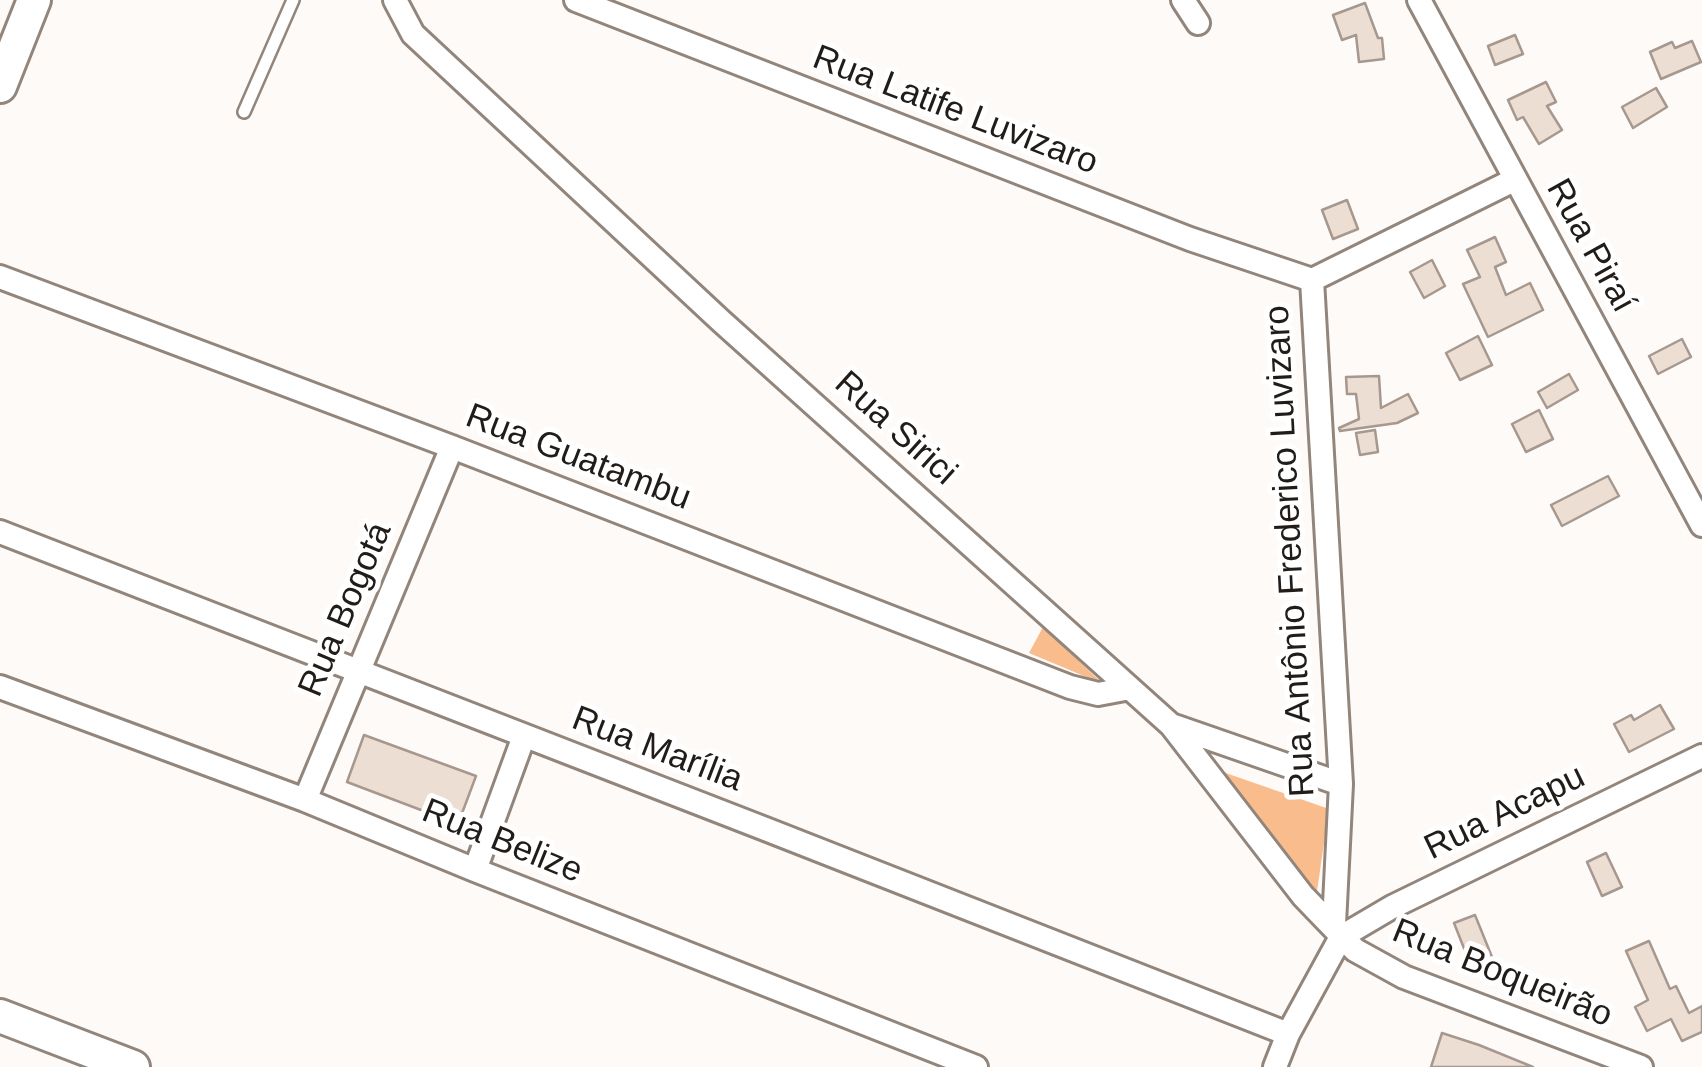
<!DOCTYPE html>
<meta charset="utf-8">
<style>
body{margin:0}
canvas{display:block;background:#fdfaf8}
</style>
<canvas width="1702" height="1067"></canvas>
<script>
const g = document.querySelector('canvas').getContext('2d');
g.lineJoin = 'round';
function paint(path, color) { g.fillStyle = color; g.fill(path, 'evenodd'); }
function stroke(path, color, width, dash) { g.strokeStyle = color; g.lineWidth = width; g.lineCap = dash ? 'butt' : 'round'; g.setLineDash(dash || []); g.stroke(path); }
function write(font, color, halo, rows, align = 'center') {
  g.font = font + ' Helvetica,sans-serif'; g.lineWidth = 10; g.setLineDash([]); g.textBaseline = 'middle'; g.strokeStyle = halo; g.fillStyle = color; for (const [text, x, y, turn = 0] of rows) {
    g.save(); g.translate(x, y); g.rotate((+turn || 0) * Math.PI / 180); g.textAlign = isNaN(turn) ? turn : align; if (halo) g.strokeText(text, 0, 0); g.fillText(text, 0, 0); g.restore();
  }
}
paint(new Path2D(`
 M1043,627L1103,684L1029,653Z
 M1220,771L1329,809L1316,898Z`), '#f8bc8d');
const building = new Path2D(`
 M1365,3L1378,38H1382L1384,59L1359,62L1356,35L1342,40L1333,15Z
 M1515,35L1523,54L1495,65L1488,46Z
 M1692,41L1701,62L1661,79L1650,52L1672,42L1675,48Z
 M1546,82L1556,102L1547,106L1562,130L1539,144L1523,117L1517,120L1508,100Z
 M1656,88L1667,107L1633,128L1622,107Z
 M1347,200L1358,229L1333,239L1322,210Z
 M1495,237L1506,262L1495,267L1506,295L1530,283L1543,310L1488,337L1463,284L1480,277L1467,250Z
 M1432,260L1445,286L1424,298L1410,272Z
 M1478,336L1492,365L1460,380L1446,353Z
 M1682,339L1691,357L1658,374L1649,356Z
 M1569,374L1578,390L1547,408L1538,392Z
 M1379,376L1381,408L1408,394L1418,413L1397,423L1340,431L1339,428L1359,419L1356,394H1347L1346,377Z
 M1539,410L1553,439L1526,452L1512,424Z
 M1375,430L1378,452L1360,455L1356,433Z
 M1608,476L1619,496L1562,526L1551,505Z
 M1660,705L1674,729L1629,752L1614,724L1631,715L1634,720Z
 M364,735L476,776L458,824L347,782Z
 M1606,853L1622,887L1602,896L1587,862Z
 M1475,915L1492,957L1471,966L1454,923Z
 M1649,941L1670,989L1676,986L1689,1013L1702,1006V1032L1682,1041L1671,1019L1647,1031L1635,1007L1648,1000L1626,951Z
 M1442,1033L1479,1045L1533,1067H1431Z`);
paint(building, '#ecded3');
stroke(building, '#a6988e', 2.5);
const lane = new Path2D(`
 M244,112L293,0`);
const street = new Path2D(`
 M395,0L413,34L721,321L1171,725L1303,896L1355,950L1404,977L1641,1067
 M576,0L1190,239L1312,280
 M1183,0L1198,23
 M1419,0L1702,525
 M0,277L452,447L1070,687L1098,694L1130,688
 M1312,280L1341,784L1334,924
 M1312,280L1514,180
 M0,532C429,701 860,863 1288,1034
 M0,687L305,800L475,870L976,1067
 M1171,725L1341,784
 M305,800L452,447
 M475,870L524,736
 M1341,937L1392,907L1702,756
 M1275,1067L1288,1034L1341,937`);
const secondary = new Path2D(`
 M0,86L34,0
 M0,1016L133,1067`);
stroke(lane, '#92857b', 16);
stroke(street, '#92857b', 28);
stroke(secondary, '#92857b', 38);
stroke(lane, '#fff', 11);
stroke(street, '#fff', 22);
stroke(secondary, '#fff', 32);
write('35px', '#211c18', '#fff', [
 ["Rua Latife Luvizaro",955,111,21],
 ["Rua Piraí",1590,246,61],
 ["Rua Sirici",895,429,42],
 ["Rua Guatambu",578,458,21],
 ["Rua Antônio Frederico Luvizaro",1291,551,-93],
 ["Rua Bogotá",346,610,-67],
 ["Rua Marília",657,750,21],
 ["Rua Acapu",1505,813,-26],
 ["Rua Belize",502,842,22],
 ["Rua Boqueirão",1502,974,22]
]);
</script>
